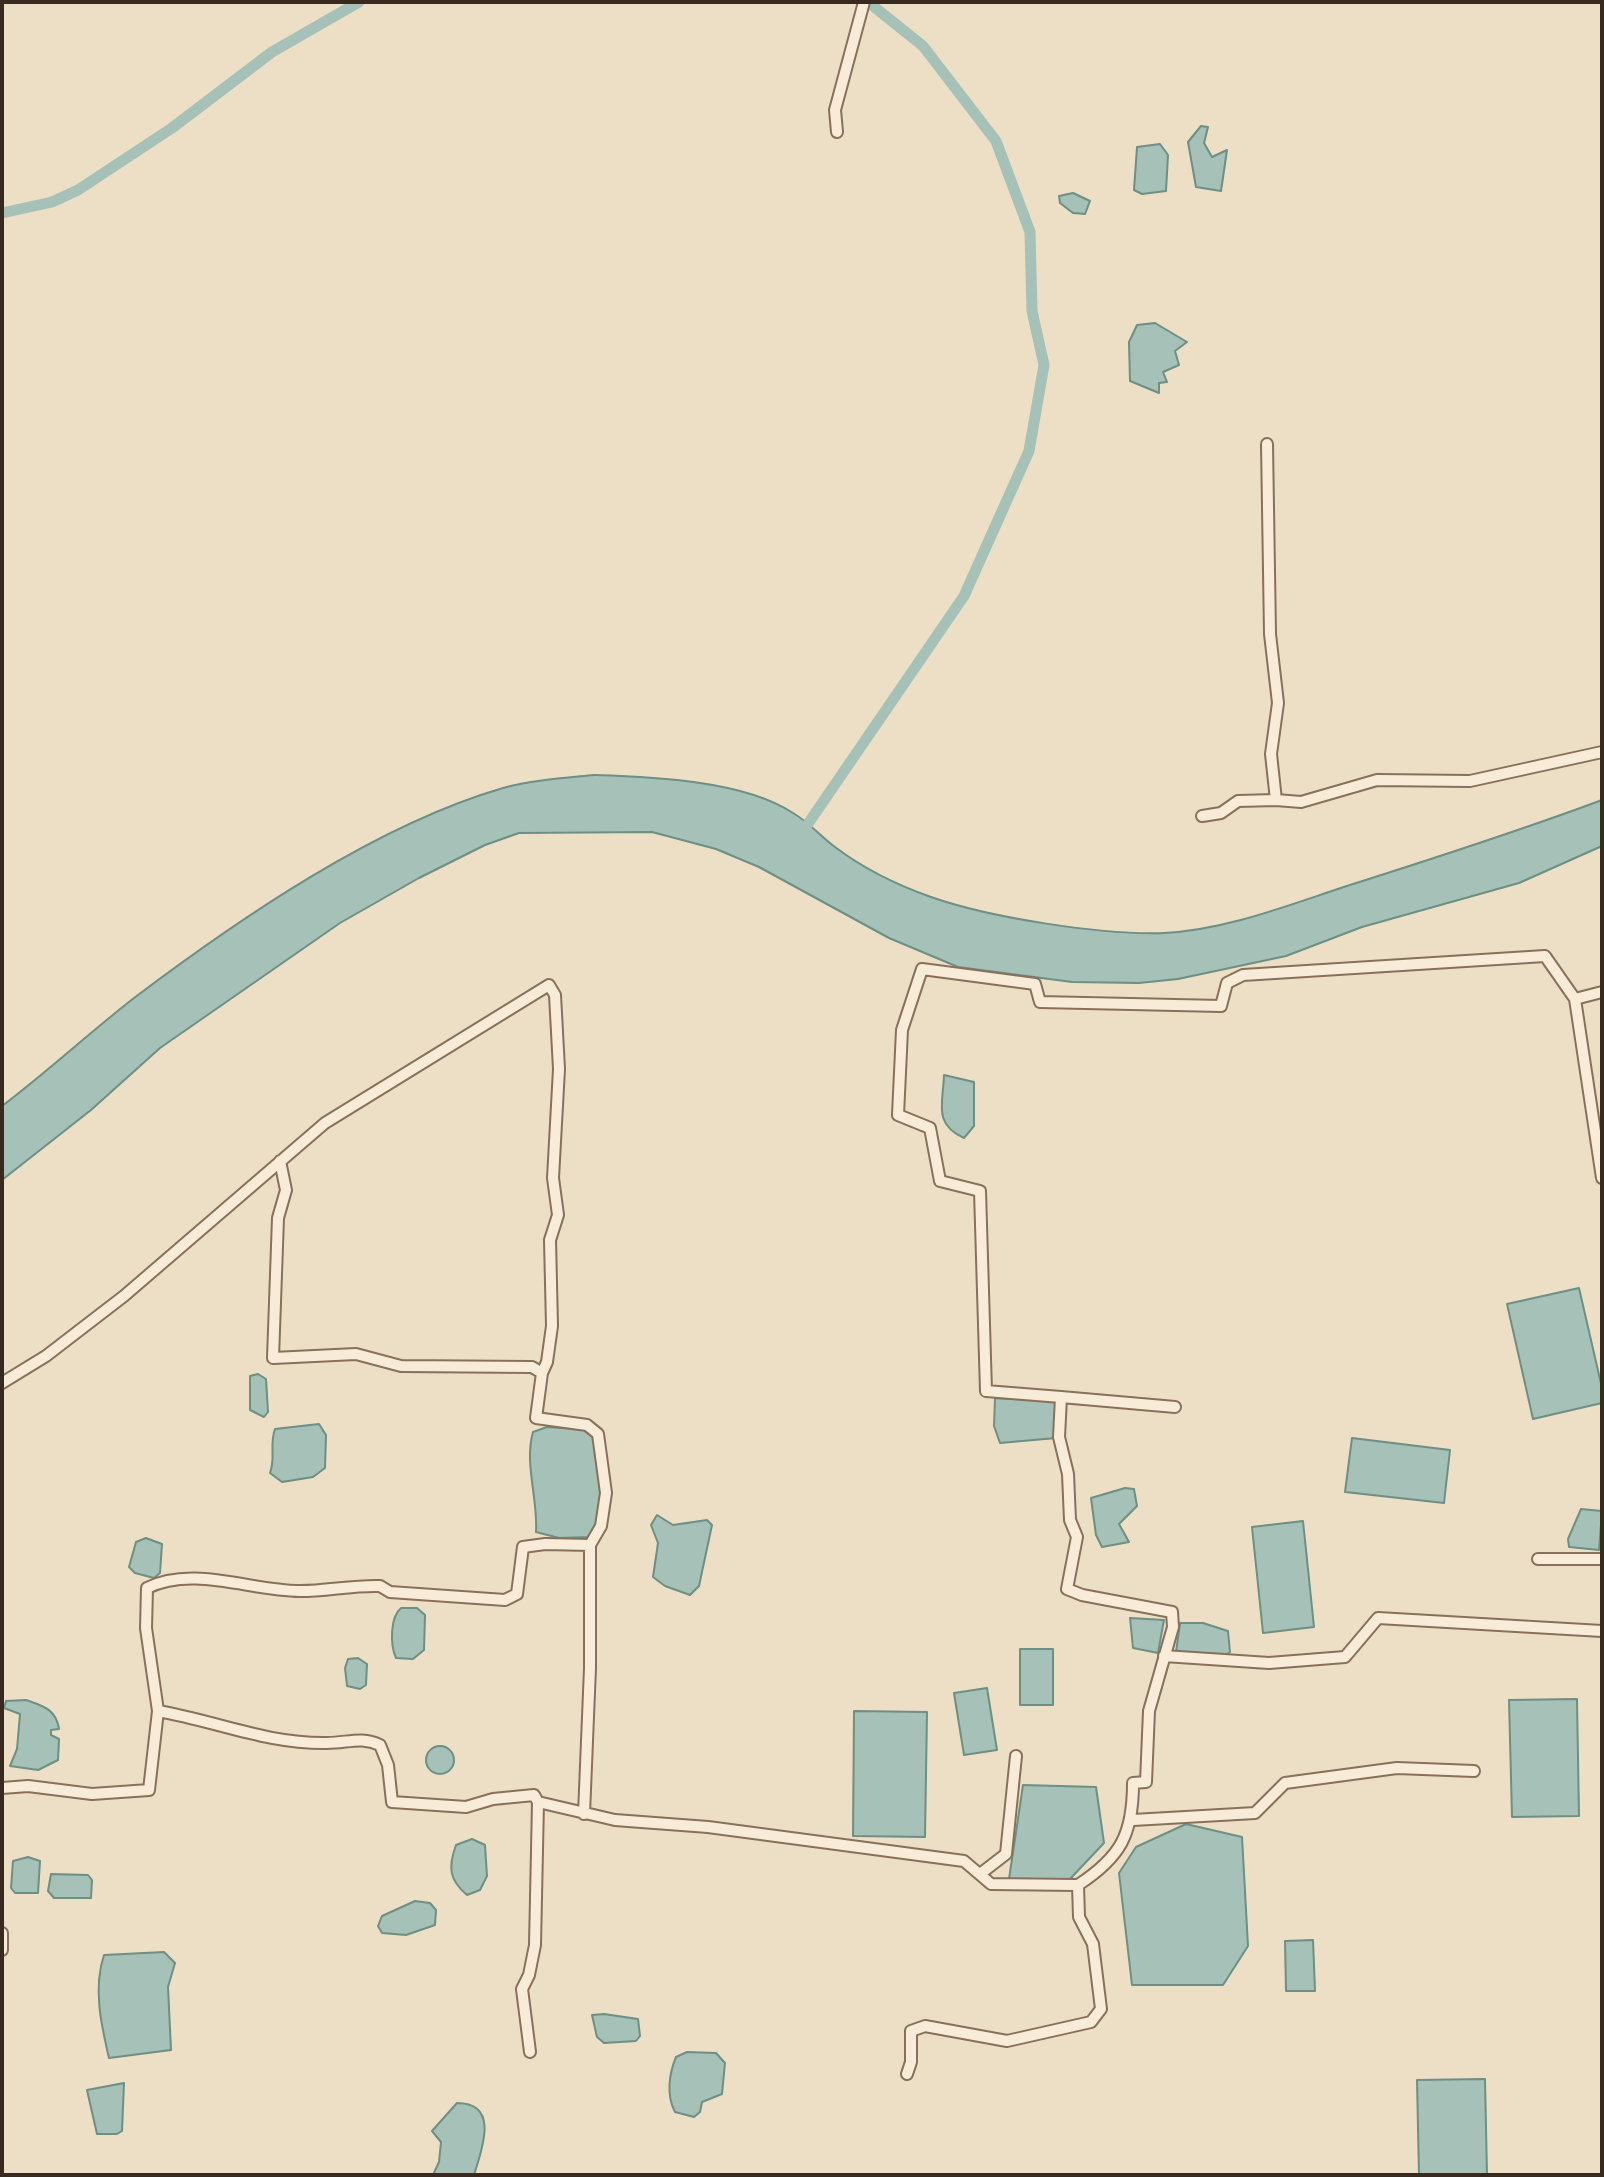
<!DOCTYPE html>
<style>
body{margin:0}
#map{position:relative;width:1604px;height:2177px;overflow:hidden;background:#eddfc5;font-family:"Playfair Display",serif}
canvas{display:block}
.frame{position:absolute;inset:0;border:4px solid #382a1f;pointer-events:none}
</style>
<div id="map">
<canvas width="1604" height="2177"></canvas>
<div class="frame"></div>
</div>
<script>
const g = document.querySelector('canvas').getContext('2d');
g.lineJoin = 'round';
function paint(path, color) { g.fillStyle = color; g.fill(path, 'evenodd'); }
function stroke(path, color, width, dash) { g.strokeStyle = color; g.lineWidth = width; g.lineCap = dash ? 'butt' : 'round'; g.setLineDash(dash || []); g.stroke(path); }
const water = new Path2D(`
 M1201,126L1208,127L1204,143L1212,157L1227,150L1221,191L1196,187L1188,142Z
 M1160,144L1168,155L1166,191L1142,194L1134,190L1137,147Z
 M1073,193L1090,201L1085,214L1073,213L1060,203L1059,196Z
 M1155,323L1187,342L1175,351L1179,365L1163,372L1167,382L1159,383V393L1130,381L1129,342L1137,325Z
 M594,775C652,777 743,780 793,813C809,822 821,837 835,847C864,869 897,885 931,897C991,918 1101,935 1164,933C1227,930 1291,904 1350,885C1435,858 1519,831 1602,800V846L1519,883L1362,927L1286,956L1178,979L1139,983L1072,982L958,967L889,938L759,867L716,849L652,832L519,833L485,845L419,878L340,923L160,1048L91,1110L2,1180V1106C47,1072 89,1033 134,998C240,918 376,825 503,788C533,780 564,778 594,775Z
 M944,1075L974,1082V1126L964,1138C933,1124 943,1104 944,1075Z
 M1579,1288L1602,1388V1403L1533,1419L1507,1304Z
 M258,1374L266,1379L268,1412L264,1417L250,1410V1376Z
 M995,1398L1055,1401L1056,1438L1000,1443L994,1426Z
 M319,1424L326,1435L325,1468L313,1477L282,1482L270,1473C276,1457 269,1445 275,1429Z
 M547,1427L590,1430L598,1451L601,1513L590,1537L559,1538L536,1532C538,1497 524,1464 533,1432Z
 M1352,1438L1450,1450L1444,1503L1345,1492Z
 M1125,1488L1134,1489L1137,1506L1119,1524L1129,1542L1102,1547L1096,1535L1091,1498Z
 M1581,1509L1602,1511L1599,1550L1569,1547L1568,1539Z
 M657,1515L673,1525L707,1520L712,1525L699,1586L690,1595L665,1586L653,1577L658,1543L651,1525Z
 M1303,1521L1314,1627L1263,1633L1252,1527Z
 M146,1538L162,1544L160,1573L154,1578L135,1573L129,1567L136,1542Z
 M401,1608H417L425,1615L424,1650L413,1659L396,1658C390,1645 390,1617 401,1608Z
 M1130,1618L1164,1620L1158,1653L1133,1648Z
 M1180,1623H1203L1228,1631L1230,1652L1221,1658L1176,1652Z
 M1020,1649H1053V1705H1020Z
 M358,1658L367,1664L366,1685L360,1689L347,1686L345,1668L348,1659Z
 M987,1688L997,1750L964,1755L954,1693Z
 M1577,1699L1579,1816L1512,1817L1509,1700Z
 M26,1700C43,1706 56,1709 59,1729L51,1730V1735L59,1739L58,1760L38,1770L10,1766L17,1749L20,1714L4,1708L6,1701Z
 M854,1711L927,1712L925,1837L853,1836Z
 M426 1760a14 14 0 1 1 28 0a14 14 0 1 1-28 0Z
 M1023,1785L1096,1787L1104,1843L1070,1879H1009Z
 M1186,1824L1242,1837L1248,1946L1223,1985H1132L1119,1873L1136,1847Z
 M472,1839L485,1845L487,1876L480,1890L467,1895C449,1880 448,1867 456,1845Z
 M28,1857L40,1861L38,1893H15L11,1888L13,1861Z
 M51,1874L88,1875L92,1880L91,1898H54L48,1891Z
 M415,1901L430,1903L436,1910L435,1925L406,1935L382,1933L378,1926L382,1916Z
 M1313,1940L1315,1991H1286L1285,1941Z
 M164,1952L175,1963L168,1987L171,2050L109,2058C101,2024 93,1988 104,1955Z
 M604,2014L638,2019L640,2036L636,2041L604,2043L597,2037L592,2015Z
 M687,2052L716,2053L725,2063L722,2094L702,2102L700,2112L694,2117L675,2112C666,2095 669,2074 676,2057Z
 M1485,2079L1487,2175H1419L1417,2080Z
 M124,2083L122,2131L117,2134H97L87,2090Z
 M457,2103C500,2103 482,2149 474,2175H433L439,2162L441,2142L432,2131Z`);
paint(water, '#a6c1b7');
stroke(water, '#6d8f84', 2);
stroke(new Path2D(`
 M2,213L52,202L78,190L172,128L272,52L359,2
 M801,834L964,596L1029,451L1044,365L1032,311L1030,232L996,141L923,46L868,2`), '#a6c1b7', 11);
const minor = new Path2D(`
 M837,132L835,110L864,2
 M1267,444L1270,634L1278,703L1271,754L1276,800L1301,802L1377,780L1470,781L1602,752
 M1202,816L1221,813L1238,801L1276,800
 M1575,999L1602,1178
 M280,1161L286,1190L278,1218L273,1358L356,1354L401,1366L532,1367L542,1373L536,1418L587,1425L598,1434L606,1493L601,1526L590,1545V1668L584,1814
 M2,1383L46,1356L124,1296L325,1123L549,985L555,995L559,1069L553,1178L558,1215L550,1240L552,1326L547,1362L542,1373
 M1061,1397L1175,1407
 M1538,1559H1602
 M1164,1656L1269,1663L1345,1657L1378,1618L1602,1631
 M158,1711L146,1628L147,1588C193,1565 251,1591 300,1591C327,1591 353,1585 380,1586L390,1592L505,1600L517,1594L523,1547L545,1544L590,1545
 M2,1788L28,1786L92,1794L149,1790L158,1711C216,1721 267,1744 327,1743C348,1743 361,1736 380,1745L388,1765L392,1802L466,1807L493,1799L534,1795L538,1802
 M1133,1820L1255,1813L1285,1783L1397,1768L1474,1771
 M980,1874L1006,1854L1016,1756
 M1078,1885C1121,1857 1133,1834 1133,1783L1146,1782L1149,1711L1173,1627L1172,1612L1082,1595L1067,1589L1077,1537L1070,1520L1068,1474L1059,1437L1061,1397L986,1391L980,1191L940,1181L930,1128L898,1115L902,1030L922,969L1035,984L1040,1002L1221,1006L1227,983L1243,975L1545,956L1575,999L1602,992
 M2,1933V1950
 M530,2052L522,1989L529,1975L535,1945L538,1802L615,1820L708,1827L964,1861L991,1884L1078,1885L1079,1917L1093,1944L1101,2009L1091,2022L1007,2041L925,2026L911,2031V2062L907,2074`);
stroke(minor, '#88705b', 14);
stroke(minor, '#f8ecd8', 10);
</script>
